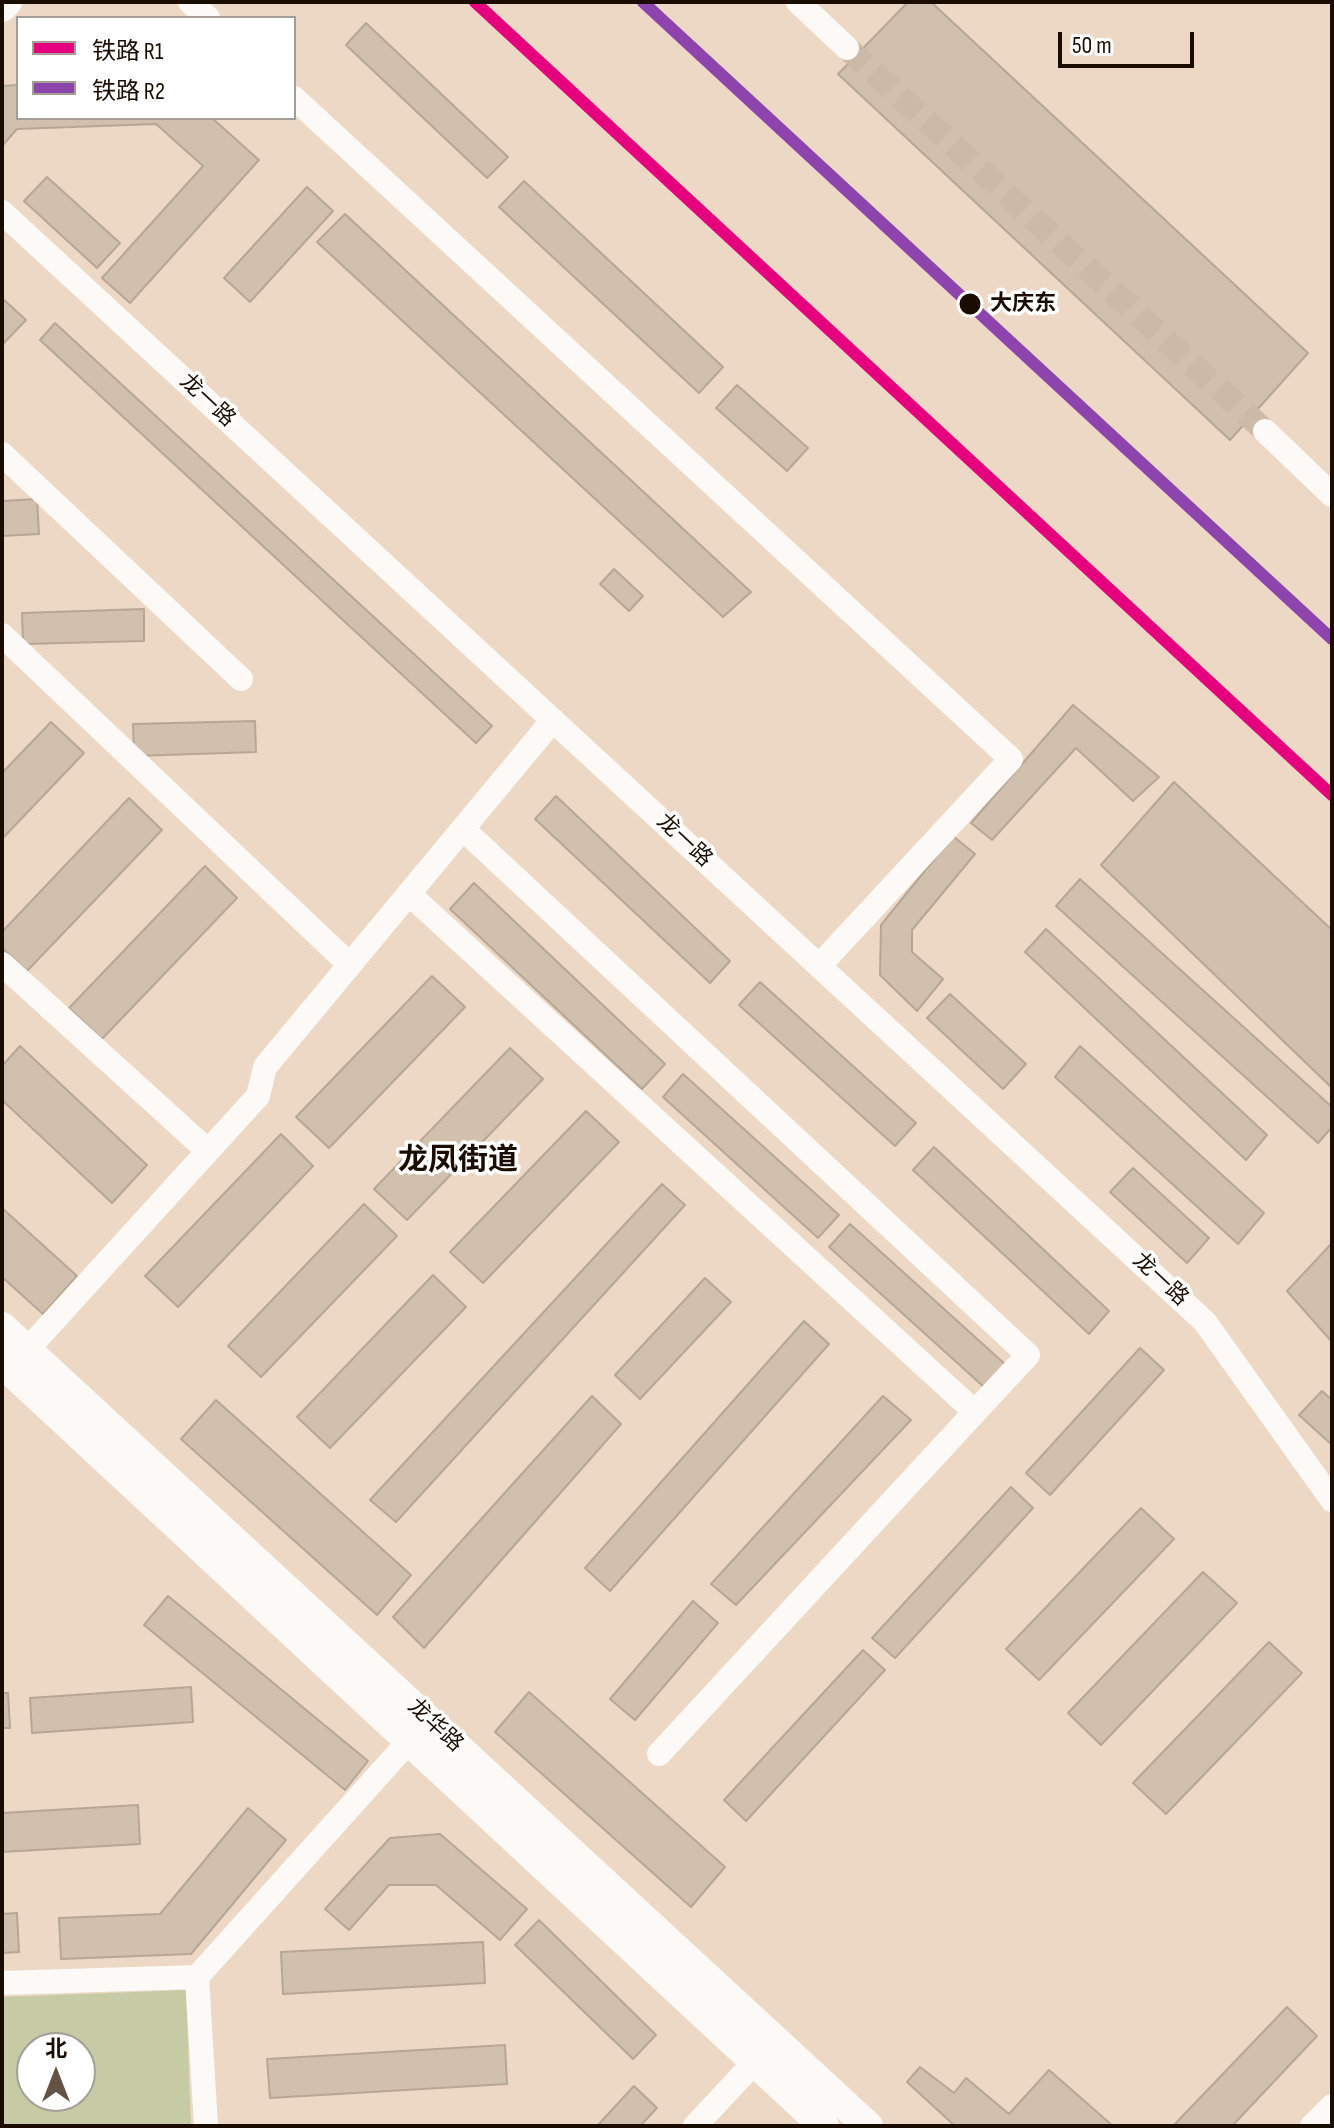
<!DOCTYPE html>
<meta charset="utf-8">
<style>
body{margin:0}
#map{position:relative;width:1334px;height:2128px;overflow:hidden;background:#ecd8c5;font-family:"Sofia Sans Condensed","Noto Sans SC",sans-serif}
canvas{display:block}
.frame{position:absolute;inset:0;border:4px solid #1b0c00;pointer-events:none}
.legend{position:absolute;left:16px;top:16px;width:280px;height:104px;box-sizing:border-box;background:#fff;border:2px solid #a49e99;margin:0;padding:10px 14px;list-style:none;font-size:24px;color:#1b0c00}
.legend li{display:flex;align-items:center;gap:16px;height:40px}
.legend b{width:40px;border:2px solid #a49e99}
.north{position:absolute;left:16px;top:2032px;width:80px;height:80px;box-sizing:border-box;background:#fff;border:2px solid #a49e99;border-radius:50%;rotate:0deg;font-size:22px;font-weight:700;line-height:32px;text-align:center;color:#1b0c00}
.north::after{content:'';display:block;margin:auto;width:28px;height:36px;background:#645345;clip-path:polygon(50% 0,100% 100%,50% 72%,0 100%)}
.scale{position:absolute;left:1058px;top:32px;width:136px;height:36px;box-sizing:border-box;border:4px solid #1b0c00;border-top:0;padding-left:10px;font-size:24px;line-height:28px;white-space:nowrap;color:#1b0c00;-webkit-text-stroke:6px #fff;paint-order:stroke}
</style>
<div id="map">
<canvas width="1334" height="2128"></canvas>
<div class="frame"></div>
<ul class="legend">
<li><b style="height:10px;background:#e5007d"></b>铁路 R1</li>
<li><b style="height:10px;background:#8e44ad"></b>铁路 R2</li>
</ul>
<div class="north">北</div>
<div class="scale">50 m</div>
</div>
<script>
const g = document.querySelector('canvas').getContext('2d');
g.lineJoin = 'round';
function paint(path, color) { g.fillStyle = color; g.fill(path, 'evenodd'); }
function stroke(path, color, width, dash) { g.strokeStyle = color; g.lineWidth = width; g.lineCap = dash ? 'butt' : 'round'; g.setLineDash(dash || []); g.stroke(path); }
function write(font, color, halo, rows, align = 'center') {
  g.font = font + ' "Sofia Sans Condensed","Noto Sans SC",sans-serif'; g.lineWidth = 7; g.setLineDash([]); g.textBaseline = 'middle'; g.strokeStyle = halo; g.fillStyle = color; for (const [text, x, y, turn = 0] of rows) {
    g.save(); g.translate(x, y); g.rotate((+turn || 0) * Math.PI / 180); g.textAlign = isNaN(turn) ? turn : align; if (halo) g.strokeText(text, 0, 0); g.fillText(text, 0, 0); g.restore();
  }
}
paint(new Path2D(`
 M186,1990L191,2126H2V1997ZM32,2048H80V2096H32Z`), '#c7cba5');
const building = new Path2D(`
 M908,2H931L1308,353L1230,440L838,74Z
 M366,23L508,157L487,178L346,45Z
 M18,85V118H212L259,160L130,303L102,278L203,166L156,124L17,129L2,146V86Z
 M47,177L120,243L97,268L24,201Z
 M524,181L723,367L699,393L499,207Z
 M307,187L333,211L250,302L224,278Z
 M345,214L751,592L723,617L317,242Z
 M2,298L26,320L2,345Z
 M55,323L492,726L476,743L40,340Z
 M737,385L808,448L787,471L716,408Z
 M37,499L39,534L2,536V501Z
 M614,569L643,596L629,611L600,584Z
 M144,609V641L23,644L22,613Z
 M1073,705L1159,777L1133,801L1076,748L992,840L971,823Z
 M255,721L256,752L134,756L133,724Z
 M51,722L84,753L2,839V773Z
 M1174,782L1332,930V1088L1101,865Z
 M556,796L730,961L710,983L535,819Z
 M129,798L162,830L27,971L2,948V932Z
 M953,836L975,854L912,930V952L943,979L917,1011L880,975L881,925Z
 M205,866L237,898L102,1039L69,1008Z
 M1080,879L1332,1107V1127L1318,1143L1056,906Z
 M474,883L665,1064L642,1089L450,909Z
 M1046,929L1267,1135L1246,1160L1025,952Z
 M432,976L465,1007L329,1148L296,1117Z
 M760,982L916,1123L895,1146L739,1005Z
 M950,994L1026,1064L1003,1089L927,1018Z
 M20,1046L147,1165L112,1203L2,1100V1066Z
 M1080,1046L1264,1213L1238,1244L1055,1077Z
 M510,1048L543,1079L407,1220L374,1189Z
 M683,1074L839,1215L818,1238L663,1097Z
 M586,1111L619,1142L483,1283L450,1252Z
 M281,1134L313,1166L178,1307L145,1276Z
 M934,1147L1109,1311L1089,1334L913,1170Z
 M1133,1168L1209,1238L1187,1263L1110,1192Z
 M662,1184L685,1205L396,1522L370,1500Z
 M364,1204L397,1236L261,1377L228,1346Z
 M2,1208L77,1276L43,1314L2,1277Z
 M850,1224L1006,1365L985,1388L829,1247Z
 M1332,1243V1342L1287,1291Z
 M433,1275L466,1307L330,1448L297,1417Z
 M705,1278L731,1302L640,1399L615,1375Z
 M804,1321L829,1344L610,1591L585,1568Z
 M1140,1348L1164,1370L1050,1495L1026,1473Z
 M1322,1391L1332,1400V1445L1299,1415Z
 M592,1396L621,1424L424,1648L393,1617Z
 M883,1396L911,1420L736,1605L711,1584Z
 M216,1400L411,1575L377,1615L181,1439Z
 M1011,1487L1033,1508L895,1658L872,1638Z
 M1141,1508L1174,1539L1039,1680L1006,1649Z
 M1203,1572L1237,1603L1101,1745L1068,1713Z
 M168,1596L368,1761L345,1790L144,1625Z
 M693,1601L718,1623L635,1720L610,1699Z
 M1269,1642L1302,1673L1166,1814L1133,1783Z
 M863,1650L885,1670L746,1821L724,1800Z
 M191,1687L193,1722L32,1733L30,1698Z
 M529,1692L725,1867L691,1907L495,1732Z
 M2,1693H8L10,1728H2Z
 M138,1805L140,1844L2,1852V1813Z
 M248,1808L286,1840L191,1954L61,1959L59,1918L160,1914Z
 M440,1834L527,1909L500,1940L436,1885H389L349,1930L325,1909L390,1838Z
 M17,1913L19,1952L2,1953V1914Z
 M539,1920L656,2035L633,2059L515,1945Z
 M483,1942L485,1983L283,1994L281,1952Z
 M1287,2007L1317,2036L1232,2126H1173Z
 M505,2045L507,2084L270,2098L267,2059Z
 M920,2067L954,2093L966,2078L1009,2114L1049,2070L1113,2126H955L907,2082Z
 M634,2086L657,2108L640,2126H597Z`);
paint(building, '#d1c0ae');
stroke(building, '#b7a696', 2);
stroke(new Path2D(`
 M847,48L1265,431`), '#cdb9a7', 24, [24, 12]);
stroke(new Path2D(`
 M190,2L208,18
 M798,2L847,48
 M294,98L1011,759L819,966
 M2,212L1205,1322L1332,1500
 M1265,431L1332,495
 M2,454L241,679
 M2,635L350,965
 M409,894L975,1412L1028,1355L463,829
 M2,964L208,1151
 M27,1350L258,1096L265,1067L553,720
 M659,1754L975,1412
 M197,1977L420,1729
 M2,1983L197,1977L206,2126
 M695,2126L766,2050
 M1312,2126L1332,2106`), '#fcf9f6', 24);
stroke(new Path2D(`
 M2,7L7,2
 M2,1327L868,2126
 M2,1363L824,2126`), '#fcf9f6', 30);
stroke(new Path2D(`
 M475,2L1332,795`), '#e5007d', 12);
stroke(new Path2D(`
 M643,2L1332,639`), '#8e44ad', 12);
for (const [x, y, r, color] of [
 [970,304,12,"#1b0c00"]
]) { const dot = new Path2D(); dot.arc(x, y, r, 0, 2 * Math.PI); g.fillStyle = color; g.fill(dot); stroke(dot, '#fff', 3); }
write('bold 22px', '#1b0c00', '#fff', [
 ["大庆东",990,304]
], 'left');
write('22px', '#1b0c00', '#fff', [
 ["龙一路",207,401,43],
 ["龙一路",684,841,43],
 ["龙一路",1160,1280,43],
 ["龙华路",435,1726,43]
]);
write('bold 30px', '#1b0c00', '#fff', [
 ["龙凤街道",458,1161]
]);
</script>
